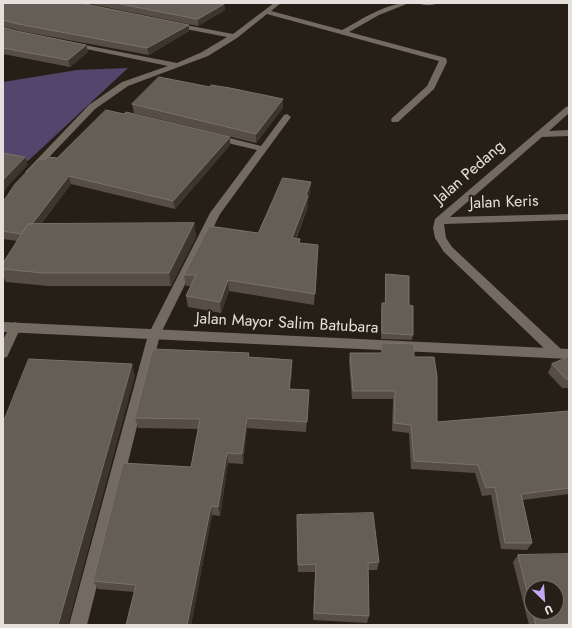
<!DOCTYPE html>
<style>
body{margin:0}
#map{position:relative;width:572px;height:628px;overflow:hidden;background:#261f17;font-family:Jost,sans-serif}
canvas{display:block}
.frame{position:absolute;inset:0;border:4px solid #e5e0db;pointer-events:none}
.north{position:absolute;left:524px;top:580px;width:40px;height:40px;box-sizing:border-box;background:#261f17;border:1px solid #726c65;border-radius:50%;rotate:155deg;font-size:11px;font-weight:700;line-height:16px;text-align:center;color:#e5e0db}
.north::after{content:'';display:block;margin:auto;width:14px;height:18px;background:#c3a7f2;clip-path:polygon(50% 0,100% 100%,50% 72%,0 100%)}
</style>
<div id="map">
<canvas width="572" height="628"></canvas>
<div class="frame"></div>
<div class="north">U</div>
</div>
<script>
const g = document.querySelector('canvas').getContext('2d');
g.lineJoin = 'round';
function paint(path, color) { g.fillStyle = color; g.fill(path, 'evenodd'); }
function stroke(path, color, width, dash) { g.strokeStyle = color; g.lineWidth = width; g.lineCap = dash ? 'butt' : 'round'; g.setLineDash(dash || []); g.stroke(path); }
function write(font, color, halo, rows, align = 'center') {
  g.font = font + ' Jost,sans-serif'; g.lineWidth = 4; g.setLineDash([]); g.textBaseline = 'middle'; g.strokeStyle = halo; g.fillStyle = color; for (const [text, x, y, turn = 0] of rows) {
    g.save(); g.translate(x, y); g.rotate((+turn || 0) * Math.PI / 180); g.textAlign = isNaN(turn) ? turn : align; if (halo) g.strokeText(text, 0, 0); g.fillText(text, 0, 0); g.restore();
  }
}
paint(new Path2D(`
 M128,68L28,161L3,156V82L77,70Z`), '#53456b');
paint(new Path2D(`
 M274,3H281L271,11L342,30C363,19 385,3 409,3L379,15L349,32L446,58L447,62L434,89L398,122H392L391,120L392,118L427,86L439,61L267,14L237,38L208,56L128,86L95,109L33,174L30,175L25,172L89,105L122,82L168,66L72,46L68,44L69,42L177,63L202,52L227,37L170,26V22L233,34Z
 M419,3H437C433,6 423,6 419,3Z
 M569,106V113L549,131L569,130V136L542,137L450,217L569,214V220L444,224L446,238L452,247L561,349L563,353L561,357L557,358L553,357L444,252L435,238L433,228L435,219L566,107Z
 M287,114L291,117L220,214L160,335L87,625H69L148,335L210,213L257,150L211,139L209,137L214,134L261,146L284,115Z
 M15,322L19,324L21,327L7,357L3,358V340L11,324Z`), '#736a61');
paint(new Path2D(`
 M3,322L569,349V359L3,332Z`), '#736a61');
paint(new Path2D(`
 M3,3L189,31L149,55L20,31L3,26Z
 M86,3H221L224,4L225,10L198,26Z
 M3,27L16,31L86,45L88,52L70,67L3,54Z
 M132,104L283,108L256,143L134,113Z
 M230,145L175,209L71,184L41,224L194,223L196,237L171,286H48L6,282L3,276V263L17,241L3,239V200L5,199L45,160L57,158Z
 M310,193L308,198V207L296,239H300V243L318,245L314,305L229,291L221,313L188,307L186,296L191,286H186L184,275L258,233Z
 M386,274L409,305L413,335L412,340L381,339V308L382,303H385V280Z
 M382,343L414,357L437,422L569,411V494L523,500L532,543L527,550L501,549L491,495L482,496L475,473L411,469L409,433L392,431L393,399H352L349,361L350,353H381Z
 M249,353V358L292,371L290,389L309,390L306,432L247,428L243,464L228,463L220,516L212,515L191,625H126L134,592L98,589L93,581L191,467L198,429L138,428L135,418Z
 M569,357V388H562L548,373L552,364Z
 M297,515L379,562L377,570H368L369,616L367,623L313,620L315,572H298Z
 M518,555L569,625H529L513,562Z`), '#564e46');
paint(new Path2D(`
 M224,4L225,10L198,26V19Z
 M189,25V31L149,55L147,48Z
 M86,45L88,52L70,67L68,60Z
 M283,99V108L256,143V134Z
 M230,137V145L175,209L173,201Z
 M25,157L28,165L8,186L3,194V180L5,178Z
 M69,176L71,184L26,243L23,235Z
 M311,182L310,193L308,198V207L291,249L292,238Z
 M194,223L196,237L171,286L169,273Z
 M228,280L229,291L221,313L220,302Z
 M292,360V371L289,399V389Z
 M132,364L135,376L68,625H58Z
 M247,418V428L243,464L242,454Z
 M227,453L228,463L220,516L218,507Z
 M211,506L212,515L191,625H187Z`), '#3c352d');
const building = new Path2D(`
 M3,3H80L189,25L147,48L18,24L3,20Z
 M116,3H221L224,4L198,19Z
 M3,27L16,31L86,45L68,60L3,48Z
 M159,77L210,87L211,85L230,88L283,99L256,134L132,104Z
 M106,110L124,114L126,112L230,137L173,201L69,176L32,224H28L21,234L3,231V200L5,199L15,184L39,159L45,160L48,157L57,158Z
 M3,153L25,157L5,178L3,180Z
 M283,178L311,182L306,195L308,196L292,238L300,239L299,243L318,245L315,294L228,280L220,302L186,296L196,275H184L209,226L258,233Z
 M194,223L169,273H43L3,269V263L28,224Z
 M386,274L409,276V305L413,306V335L382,333V303H385Z
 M382,343L414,344V357H434L437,376V422L569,411V488L521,494L532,543H505L495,487L486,488L478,465L414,461L411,425L394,423L395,391H353L350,353H382Z
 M153,349L249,353L248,357L292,360L289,389L309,390L307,422L247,418L242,454L227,453L218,507L211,506L187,625H126L136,585L93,581L123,463L191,467L200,419L135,418Z
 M569,357V379H566L552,364Z
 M29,359L132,364L58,625H3V423Z
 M373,513L379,562L368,563L369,616L314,613L316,564L298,565L297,515Z
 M569,554V625H536L532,612H556V588H532V611L518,555Z`);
paint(building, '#655e56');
stroke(building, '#79726b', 1);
write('16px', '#e5e0db', '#261f17', [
 ["Jalan Pedang",470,173,-41],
 ["Jalan Keris",504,203,-2],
 ["Jalan Mayor Salim Batubara",287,324,3]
]);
</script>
